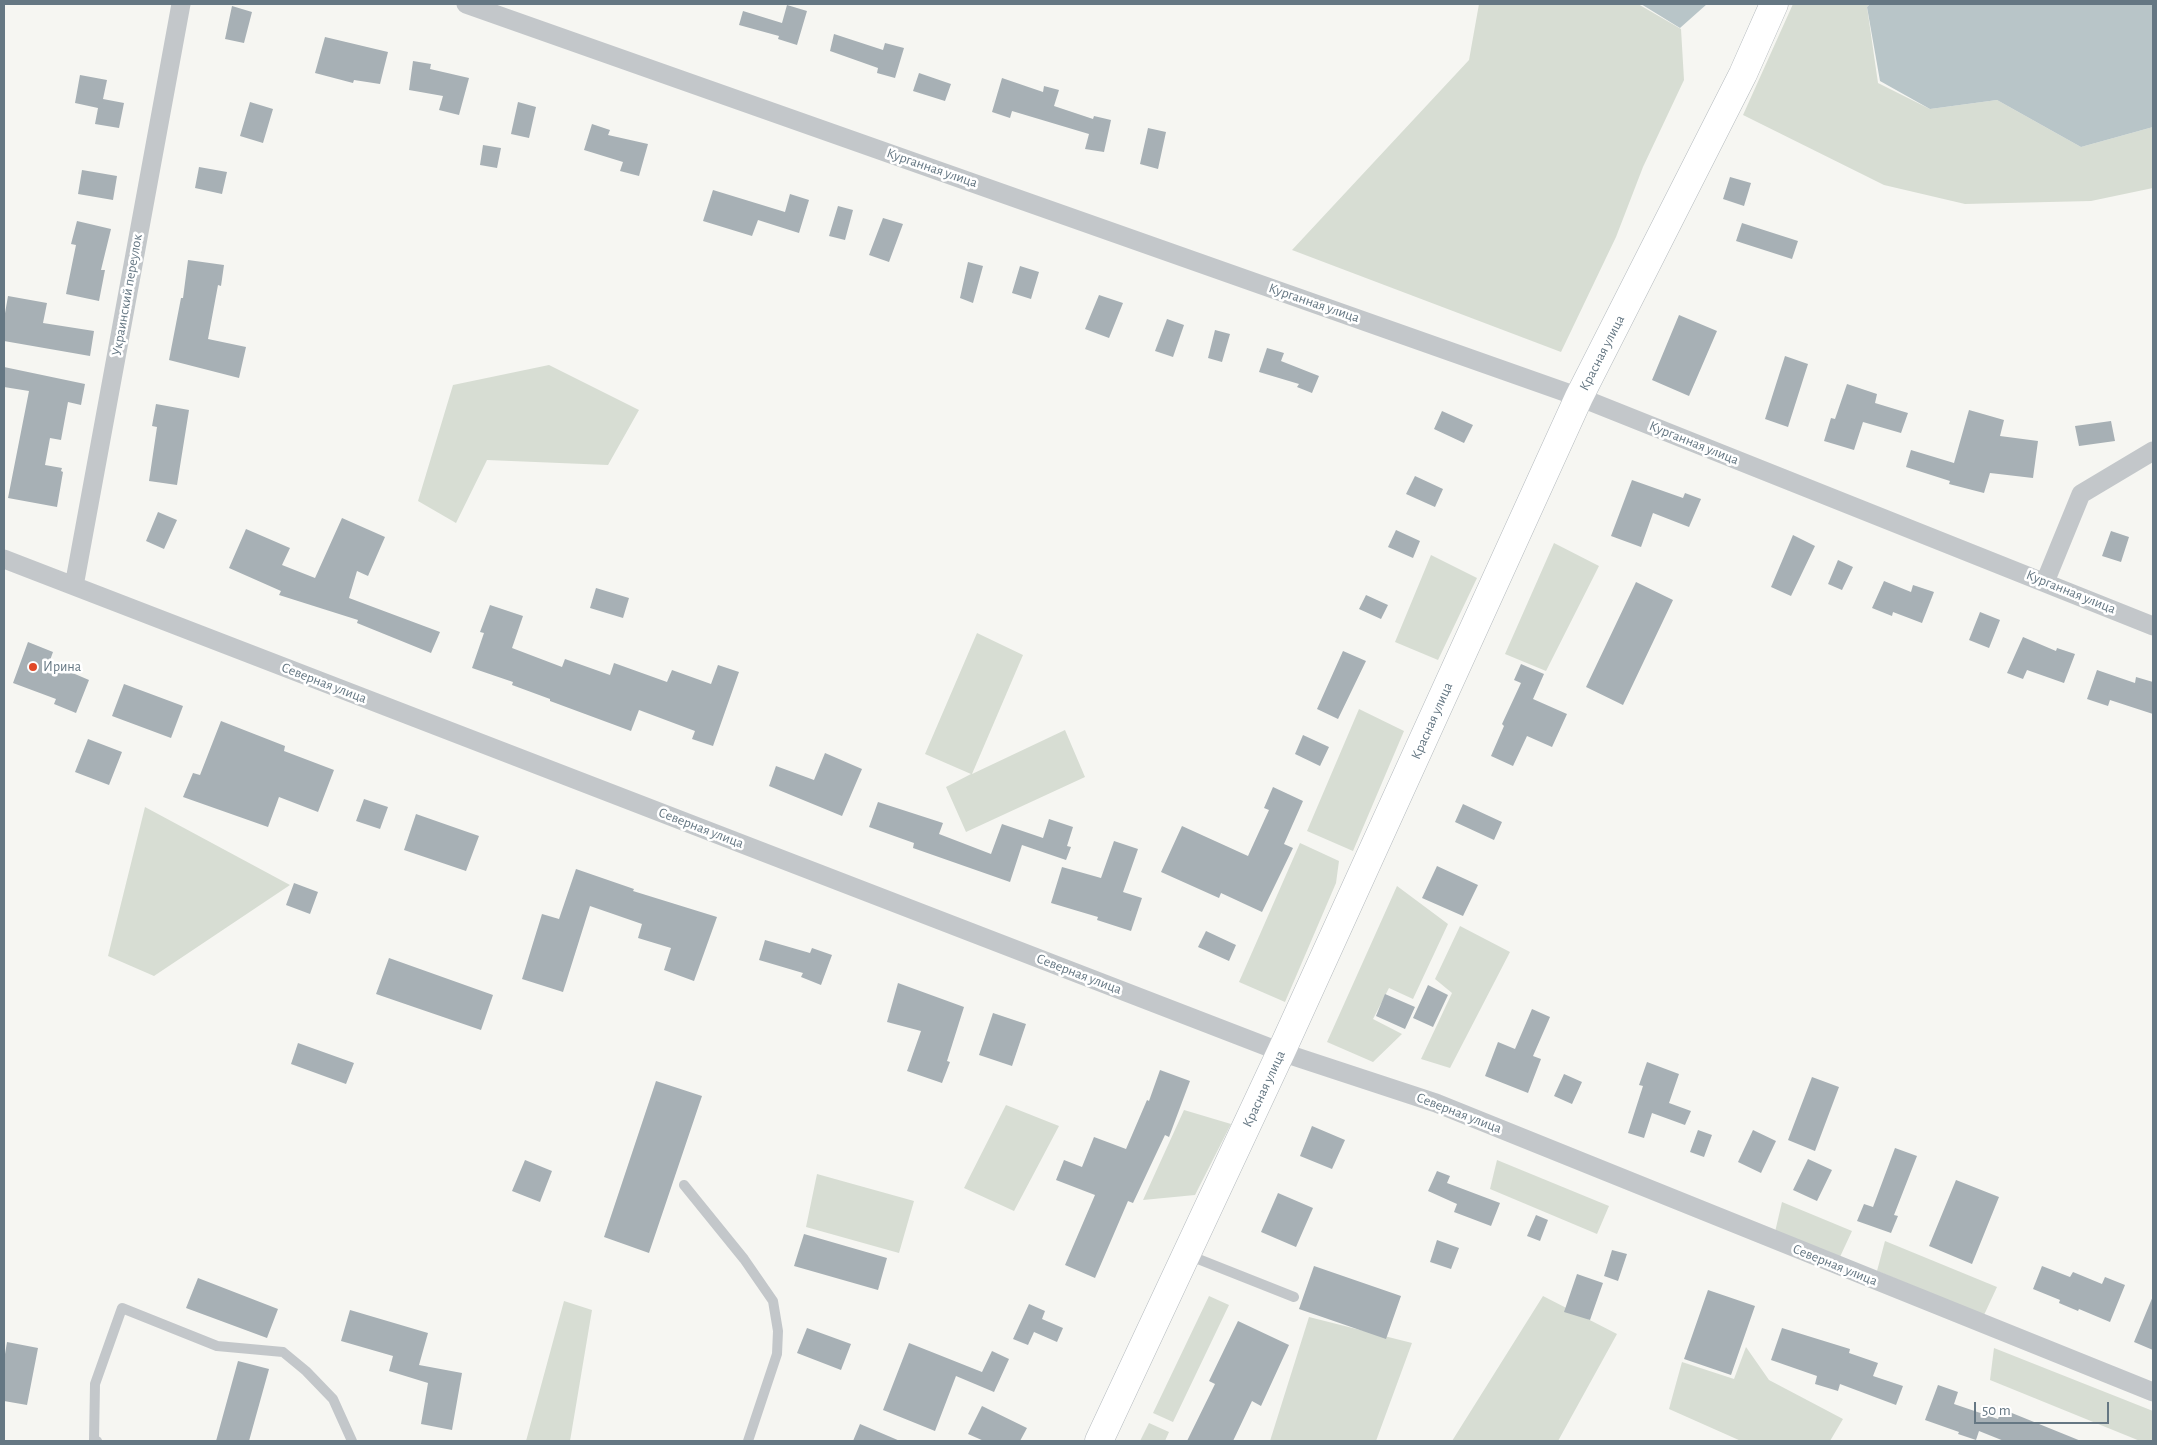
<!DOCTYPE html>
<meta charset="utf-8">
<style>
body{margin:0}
#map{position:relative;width:2157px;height:1445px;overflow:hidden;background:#f6f6f2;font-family:"Alegreya Sans",sans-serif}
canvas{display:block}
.frame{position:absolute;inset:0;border:5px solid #657783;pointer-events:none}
.scale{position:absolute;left:1974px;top:1402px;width:135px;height:22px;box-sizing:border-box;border:2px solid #657783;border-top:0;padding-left:6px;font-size:15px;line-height:18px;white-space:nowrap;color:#657783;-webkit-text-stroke:4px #fff;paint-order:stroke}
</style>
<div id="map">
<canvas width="2157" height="1445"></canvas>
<div class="frame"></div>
<div class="scale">50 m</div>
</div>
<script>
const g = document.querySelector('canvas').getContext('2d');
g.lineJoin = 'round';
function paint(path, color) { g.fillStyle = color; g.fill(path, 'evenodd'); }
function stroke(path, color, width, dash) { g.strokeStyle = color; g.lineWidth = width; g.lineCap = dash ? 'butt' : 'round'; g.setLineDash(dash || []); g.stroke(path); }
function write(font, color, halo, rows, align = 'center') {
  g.font = font + ' "Alegreya Sans",sans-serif'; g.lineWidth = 5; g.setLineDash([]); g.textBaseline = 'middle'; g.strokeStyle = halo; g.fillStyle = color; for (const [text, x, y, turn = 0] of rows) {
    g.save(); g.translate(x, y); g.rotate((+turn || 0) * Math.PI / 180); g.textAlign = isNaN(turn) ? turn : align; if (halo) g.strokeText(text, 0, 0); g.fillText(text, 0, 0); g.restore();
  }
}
paint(new Path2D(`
 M1479,4H1638L1681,29L1684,80L1643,167L1616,237L1561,352L1292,250L1469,60Z
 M1793,4H1870L1867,7L1878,83L1930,109L1997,100L2081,147L2153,127V188L2091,201L1965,204L1884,185L1743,115Z
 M549,365L639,410L608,465L487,460L456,523L418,501L453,385Z
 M1554,543L1599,566L1546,671L1505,654Z
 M1431,555L1477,578L1438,660L1395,642Z
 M977,633L1023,655L972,774L1065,730L1085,777L966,832L946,787L971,774L925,754Z
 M1359,709L1404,731L1353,851L1307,831Z
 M145,807L290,885L154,976L108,956Z
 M1300,843L1339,861L1336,883L1285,1002L1239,982Z
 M1397,886L1448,924L1413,999L1389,988L1373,1019L1402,1034L1373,1062L1327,1042Z
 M1460,926L1510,952L1450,1068L1421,1059L1452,993L1435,979Z
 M1006,1105L1059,1126L1014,1211L964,1188Z
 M1184,1110L1231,1124L1195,1195L1143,1200Z
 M1497,1160L1609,1206L1597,1234L1490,1189Z
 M817,1174L914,1201L899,1253L806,1227Z
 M1782,1202L1852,1231L1839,1259L1775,1232Z
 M1885,1241L1997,1287L1984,1315L1877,1271Z
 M1209,1296L1229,1305L1173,1422L1153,1413Z
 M1543,1296L1617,1334L1558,1441H1452Z
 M564,1301L592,1310L570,1441H526Z
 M1309,1317L1412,1343L1376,1441H1270Z
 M1746,1347L1769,1380L1843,1419L1830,1441H1741L1669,1409L1682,1362L1734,1379Z
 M1994,1348L2153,1411V1441H2140L1990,1380Z
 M1149,1423L1169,1432L1165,1441H1140Z`), '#d7ddd3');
paint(new Path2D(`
 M1641,4H1707L1680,28Z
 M1870,4H2153V127L2081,147L1997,100L1930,109L1880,81L1867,7Z`), '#b8c5c8');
paint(new Path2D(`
 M787,5L807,11L797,45L778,39L779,36L739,25L743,11L782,23Z
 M232,6L252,12L244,43L225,39Z
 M834,34L883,50L885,43L904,48L895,78L877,73L878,68L830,51Z
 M325,37L388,52L380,84L354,80L353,83L315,73Z
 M413,61L431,64L430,69L469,78L459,115L439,110L443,96L409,90Z
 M919,73L951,84L945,101L913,91Z
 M80,75L107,80L103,99L124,103L119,128L95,124L98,108L75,103Z
 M1002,78L1043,92L1044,86L1059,90L1054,106L1093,119L1094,116L1111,120L1104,152L1085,149L1089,134L1012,111L1010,118L992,112Z
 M250,102L273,109L263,143L240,136Z
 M518,102L536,107L529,138L511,134Z
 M592,124L610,130L608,135L648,144L639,176L620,171L623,162L584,150Z
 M1148,128L1166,132L1158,169L1140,164Z
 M483,145L501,148L497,168L480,165Z
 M199,167L227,172L222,194L195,188Z
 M82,170L117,176L113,200L78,194Z
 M1730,177L1751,183L1744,206L1723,199Z
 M713,190L785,212L790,194L809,200L799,233L758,220L752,236L703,221Z
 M838,206L853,210L845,240L829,236Z
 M883,218L903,224L889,262L869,255Z
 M77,221L111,229L101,270H105L99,301L66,294L76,245L71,244Z
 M1742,223L1798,241L1792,259L1736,241Z
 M188,260L224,265L221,286L218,285L208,339L246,347L239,378L169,360L181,298H183Z
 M968,262L983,266L973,303L960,298Z
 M1020,266L1039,272L1031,299L1012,293Z
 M1099,295L1123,303L1109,338L1085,329Z
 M8,296L47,303L43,323L94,331L90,356L4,341V319Z
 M1679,315L1717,331L1689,396L1652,380Z
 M1167,319L1184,325L1173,357L1155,351Z
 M1215,330L1230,334L1222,362L1208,358Z
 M1267,348L1284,353L1281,361L1319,376L1312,393L1297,387L1299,384L1259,372Z
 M1785,356L1808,364L1788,427L1765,419Z
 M4,367L85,384L81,405L68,402L61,440L50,438L45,465L62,468L61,471L63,472L57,507L8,498L29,391L4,387Z
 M1847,384L1877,394L1875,403L1908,413L1901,433L1863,422L1854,450L1824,441L1831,418L1835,419Z
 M156,404L189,410L177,485L149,481L157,427L152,426Z
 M1969,410L2004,420L2000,436L2038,441L2033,478L1990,473L1984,493L1949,484L1950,481L1906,467L1911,450L1954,463Z
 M1442,411L1473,425L1464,443L1434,429Z
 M2111,421L2115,441L2079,446L2075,426Z
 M1415,476L1443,489L1435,507L1406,494Z
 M1632,480L1683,498L1685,493L1701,499L1689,527L1653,513L1641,547L1611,536Z
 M158,512L177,520L164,549L146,541Z
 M342,518L385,537L368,576L357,571L349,598L440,632L431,653L357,623L358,620L279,595L281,591L229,568L246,529L290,548L282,565L315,578Z
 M1396,530L1420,541L1413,558L1388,547Z
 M2111,531L2129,537L2121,562L2102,556Z
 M1793,535L1815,546L1791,596L1771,587Z
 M1838,560L1853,567L1842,590L1828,584Z
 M1884,581L1911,592L1913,585L1934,592L1922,623L1893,612L1892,616L1872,608Z
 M1636,582L1673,600L1623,705L1586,687Z
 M596,588L629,598L623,618L590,608Z
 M1366,595L1388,605L1381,619L1359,609Z
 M490,605L523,616L512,648L562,667L565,659L610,675L614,663L667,682L672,670L711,684L718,665L739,672L713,746L692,739L695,731L639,710L631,731L550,701V699L512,685L513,682L472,668L484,633L480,632Z
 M1980,612L2000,620L1989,648L1969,640Z
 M2023,637L2056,651L2057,648L2075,654L2064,683L2027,670L2023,679L2007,673Z
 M28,642L53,652L49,663L89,680L76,713L54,704L56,699L13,683Z
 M1343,651L1366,661L1338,719L1317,709Z
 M1521,664L1544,674L1533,699L1567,714L1552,747L1527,736L1513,766L1491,756L1504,726L1502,724L1521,683L1514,680Z
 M2097,670L2135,683L2136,677L2153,682V714L2110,700L2108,706L2087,699Z
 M124,684L183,706L171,738L112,716Z
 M221,721L285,746L284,751L334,770L318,812L279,797L268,827L183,797L193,773L200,775Z
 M1303,735L1329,747L1320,766L1295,754Z
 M88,739L122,752L109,785L75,772Z
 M825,753L862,769L842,816L769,786L776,766L814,780Z
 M1273,787L1303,801L1284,844L1293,848L1262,912L1221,893L1219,898L1161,872L1182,826L1248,856L1269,810L1264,808Z
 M364,799L388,807L380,829L356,821Z
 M878,802L943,823L939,834L991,854L1002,824L1043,838L1049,819L1073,827L1067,846L1071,847L1066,860L1022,845L1010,882L913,848L914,843L869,827Z
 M1463,804L1502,822L1494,840L1455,822Z
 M416,814L479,836L466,871L404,850Z
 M1114,841L1138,849L1123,892L1142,898L1131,931L1097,920L1098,917L1051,903L1062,867L1101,878Z
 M1437,866L1478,885L1463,916L1422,898Z
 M576,869L634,889L633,891L717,917L694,981L664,970L671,948L638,938L642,924L590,906L563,992L522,979L542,914L559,919Z
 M294,883L318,892L310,914L286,905Z
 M1206,931L1236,945L1229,961L1198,947Z
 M765,940L810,953L812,948L832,955L821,985L801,977L803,973L759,960Z
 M389,958L493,995L481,1030L376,994Z
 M898,983L964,1007L947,1061L950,1062L942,1083L907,1071L921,1031L887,1022Z
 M1428,985L1448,995L1433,1027L1413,1018Z
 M1385,994L1415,1007L1405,1029L1376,1016Z
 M1532,1009L1550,1017L1533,1056L1541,1059L1528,1093L1485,1076L1498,1042L1515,1049Z
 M993,1013L1026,1024L1012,1066L979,1055Z
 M298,1043L354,1063L346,1084L291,1064Z
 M1647,1062L1679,1074L1669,1103L1691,1111L1685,1125L1652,1113L1644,1138L1628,1133L1643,1086L1639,1085Z
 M1160,1070L1190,1081L1169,1137L1165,1135L1133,1203L1128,1201L1095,1278L1065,1265L1095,1195L1056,1180L1064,1160L1082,1167L1094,1137L1126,1149L1147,1100L1149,1101Z
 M1564,1074L1582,1082L1572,1104L1554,1096Z
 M1812,1077L1839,1087L1815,1151L1788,1140Z
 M656,1081L702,1096L649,1253L604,1237Z
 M1312,1126L1345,1140L1332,1169L1300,1156Z
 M1698,1130L1712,1135L1704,1157L1690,1152Z
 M1753,1130L1776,1141L1761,1173L1738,1162Z
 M1895,1148L1917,1156L1894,1215L1898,1216L1891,1233L1857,1221L1864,1204L1873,1207Z
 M1808,1159L1832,1170L1817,1201L1793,1190Z
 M525,1160L552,1171L540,1202L512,1191Z
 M1437,1171L1450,1176L1447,1183L1500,1203L1491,1226L1454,1212L1457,1204L1428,1191Z
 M1956,1180L1999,1197L1972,1264L1929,1246Z
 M1278,1193L1313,1208L1296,1247L1261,1232Z
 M1536,1215L1548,1220L1540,1241L1527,1236Z
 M804,1234L887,1258L878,1290L794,1266Z
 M1437,1240L1459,1248L1451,1269L1430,1262Z
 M1612,1250L1627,1254L1618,1281L1604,1276Z
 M1314,1266L1401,1296L1386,1339L1299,1309Z
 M2042,1266L2070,1277L2073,1272L2102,1284L2105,1277L2125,1285L2110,1322L2079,1309L2078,1311L2059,1303L2060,1300L2033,1289Z
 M1577,1274L1603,1283L1590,1320L1564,1312Z
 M198,1278L278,1309L267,1338L186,1308Z
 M1708,1290L1755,1306L1731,1375L1684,1359Z
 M2153,1296V1350L2134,1342Z
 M1029,1304L1045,1311L1042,1319L1063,1328L1057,1342L1034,1332L1028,1345L1013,1339Z
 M350,1310L428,1333L419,1365L462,1373L452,1430L421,1424L428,1383L389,1371L393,1356L341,1341Z
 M1238,1321L1289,1345L1261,1406L1252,1401L1233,1441H1187L1215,1384L1209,1381Z
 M807,1328L851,1344L841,1370L797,1353Z
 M1782,1328L1850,1349L1849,1353L1878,1363L1873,1376L1903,1386L1896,1405L1840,1384L1838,1391L1815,1384L1817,1376L1771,1360Z
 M7,1342L38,1348L27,1405L4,1401V1360Z
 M909,1343L982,1372L992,1351L1009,1359L994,1392L956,1376L935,1431L883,1410Z
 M238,1361L269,1369L249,1441H216Z
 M1938,1385L1958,1392L1954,1404L1998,1419L2002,1409L2081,1441H2004L1979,1431L1976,1440L1958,1434L1959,1432L1925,1420Z
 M982,1406L1027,1428L1020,1441H984L968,1434Z
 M860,1424L900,1441H853Z`), '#a7b0b5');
const secondary = new Path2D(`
 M1099,1441L1281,1052L1579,397L1743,74L1774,4`);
stroke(secondary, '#b3b9bd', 29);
stroke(new Path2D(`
 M684,1185L744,1259L773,1301L778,1331L777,1354L748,1441
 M1188,1255L1294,1297
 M97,1441L94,1440L95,1384L122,1308L217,1346L283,1352L306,1371L333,1399L352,1441`), '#c3c7ca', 10);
stroke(new Path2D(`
 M466,4L1579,397L2153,626
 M4,559L1281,1052L1436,1103L2153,1392
 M2045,582L2081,494L2153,451
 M74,586L181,4`), '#c3c7ca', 19);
stroke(secondary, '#fff', 28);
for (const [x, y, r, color] of [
 [33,667,5,"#e14827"]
]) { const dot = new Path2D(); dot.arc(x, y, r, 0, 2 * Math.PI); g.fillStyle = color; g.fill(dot); stroke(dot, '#fff', 2); }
write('14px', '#657783', '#fff', [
 ["Курганная улица",932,168,19],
 ["Украинский переулок",127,295,-80],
 ["Курганная улица",1314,303,19],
 ["Красная улица",1602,353,-63],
 ["Курганная улица",1694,443,22],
 ["Курганная улица",2071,592,22],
 ["Северная улица",324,683,21],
 ["Красная улица",1432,721,-66],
 ["Северная улица",701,828,21],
 ["Северная улица",1079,974,21],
 ["Красная улица",1264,1089,-65],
 ["Северная улица",1459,1113,21],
 ["Северная улица",1835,1265,22]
]);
write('14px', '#657783', '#fff', [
 ["Ирина",43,667]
], 'left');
</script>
